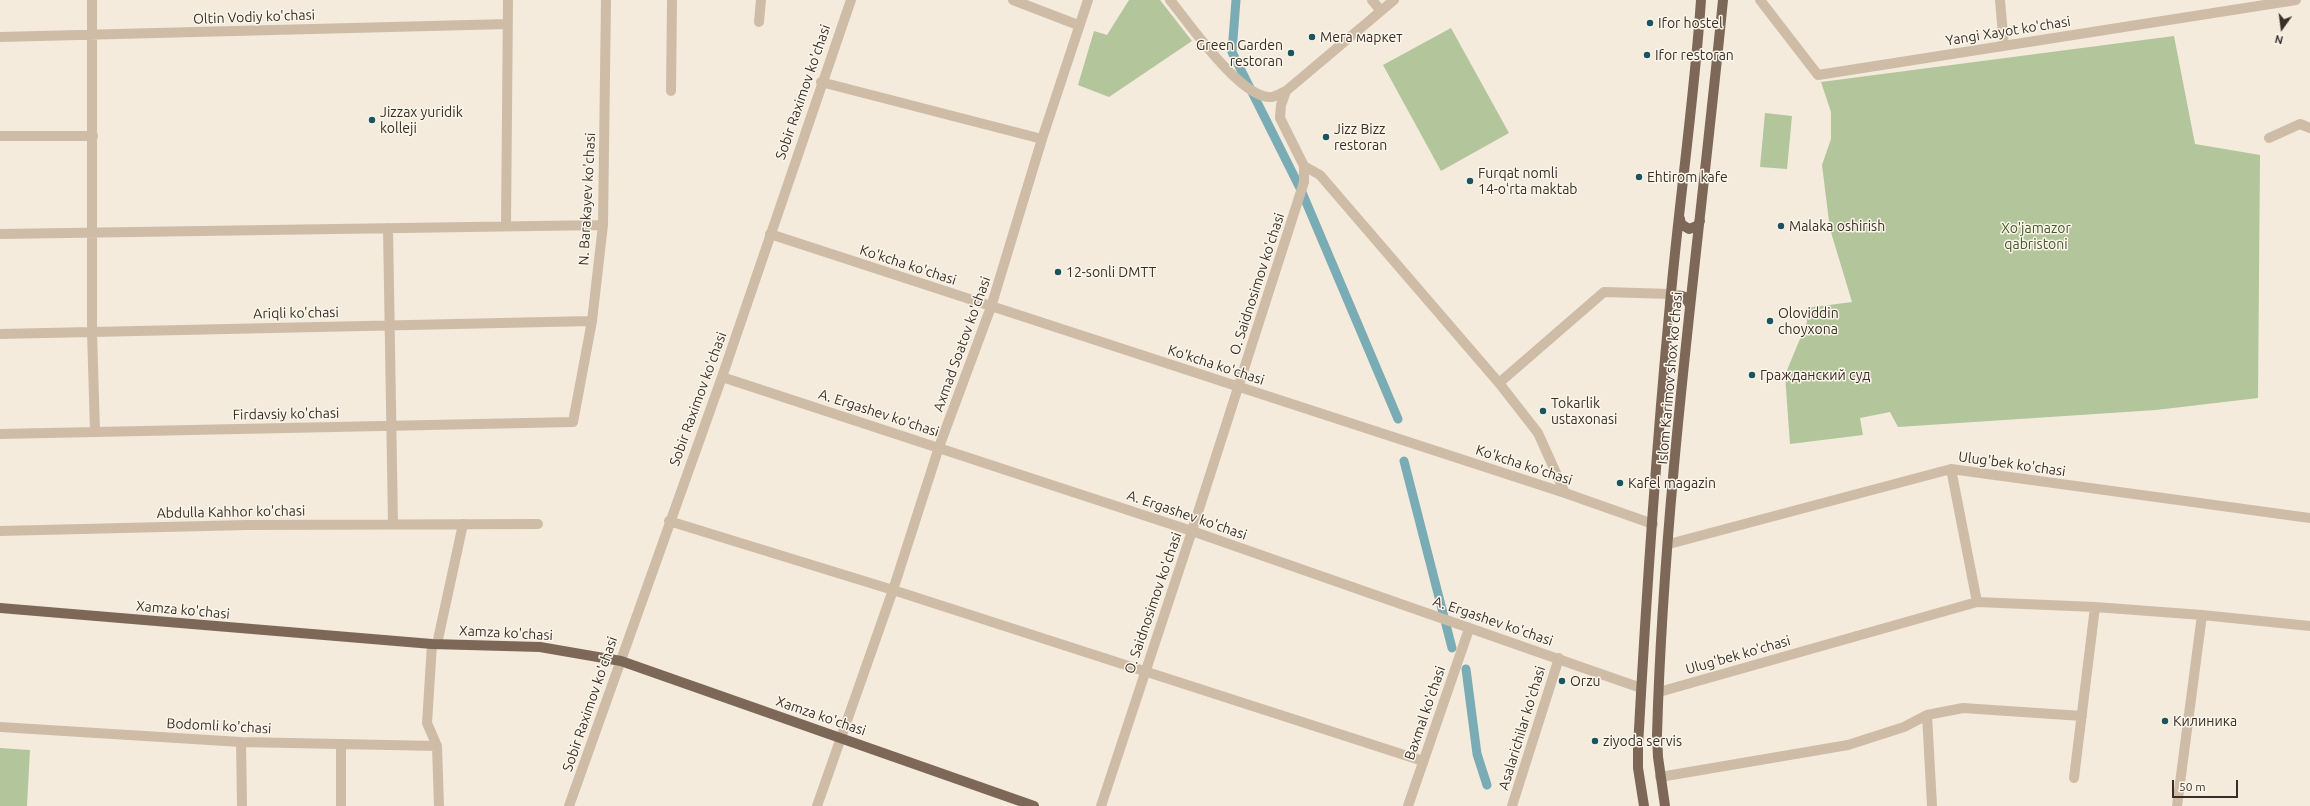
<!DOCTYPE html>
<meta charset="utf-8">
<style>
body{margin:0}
#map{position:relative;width:2310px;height:806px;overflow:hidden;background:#f4ebdd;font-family:Ubuntu,sans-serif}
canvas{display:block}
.north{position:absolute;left:2262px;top:8px;width:40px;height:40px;-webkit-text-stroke:3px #fbf5ea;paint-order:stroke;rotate:194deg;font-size:11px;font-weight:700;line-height:16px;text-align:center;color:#3a2f28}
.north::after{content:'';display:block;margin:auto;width:14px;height:18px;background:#3a2f28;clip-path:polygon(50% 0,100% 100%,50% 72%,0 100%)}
.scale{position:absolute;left:2172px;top:780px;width:66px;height:18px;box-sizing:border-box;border:2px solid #3a2f28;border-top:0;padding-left:5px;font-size:12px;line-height:14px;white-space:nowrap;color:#3a2f28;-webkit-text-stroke:3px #fbf5ea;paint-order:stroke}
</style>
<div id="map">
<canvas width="2310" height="806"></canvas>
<div class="north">N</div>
<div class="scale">50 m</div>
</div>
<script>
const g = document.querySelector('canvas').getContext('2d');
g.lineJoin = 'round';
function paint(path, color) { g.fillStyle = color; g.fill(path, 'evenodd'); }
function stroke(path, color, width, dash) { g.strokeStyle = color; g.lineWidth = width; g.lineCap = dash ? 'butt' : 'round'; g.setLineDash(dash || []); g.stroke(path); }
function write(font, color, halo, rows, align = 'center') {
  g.font = font + ' Ubuntu,sans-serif'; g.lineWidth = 3; g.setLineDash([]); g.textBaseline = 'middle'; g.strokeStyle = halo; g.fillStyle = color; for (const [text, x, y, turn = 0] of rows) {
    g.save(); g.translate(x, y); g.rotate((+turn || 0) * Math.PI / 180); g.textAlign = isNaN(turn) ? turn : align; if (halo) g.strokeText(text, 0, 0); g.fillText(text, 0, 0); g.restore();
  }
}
paint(new Path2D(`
 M1129,0H1160L1192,41L1109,97L1078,85L1094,31L1107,35Z
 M1451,28L1509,133L1441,171L1383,65Z
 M2174,36L2195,144L2260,155L2258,398L2156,410L1898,427L1890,412L1860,418L1863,435L1790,444L1785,375L1807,322L1806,308L1852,302L1830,229L1822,165L1831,139V112L1821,82Z
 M1765,113L1792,116L1787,169L1760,167Z
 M0,748L30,750L27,806H0Z`), '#b3c59b');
stroke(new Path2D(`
 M1236,0L1232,52L1301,190L1398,419
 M1404,461L1452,648
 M1466,669L1477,754L1487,785`), '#79acb4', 9);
stroke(new Path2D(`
 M92,0V332L95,431
 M1013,0L1078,25
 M1170,0C1189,23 1239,96 1269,97C1274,98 1281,93 1286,91L1394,0
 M1372,0L1381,11
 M1760,0L1818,75L2296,0
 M2000,0L2004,46
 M759,22L761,0
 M0,37L508,24
 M821,82L1042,139
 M671,91L672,0
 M0,136H93
 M2269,138L2300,124L2310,128
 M1304,166L1320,175L1499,383L1538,433L1565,493
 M506,226L508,0
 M388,228L393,524
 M0,234L603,225
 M770,234L1565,493L1653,524
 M0,334L592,321
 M722,377L1192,531L1641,688
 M1499,383L1604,292L1671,294
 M0,434L573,422L592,321L603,225L606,0
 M1951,469L1977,602
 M669,521L893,590L1423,761
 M0,531L247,525L538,524
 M1669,544L1951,469L2310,518
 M432,644L427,723L437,746L439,806
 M437,644L463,524
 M1659,692L1977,602L2095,607L2202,615L2310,626
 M1927,715L1932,806
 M0,727L241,742L437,746
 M241,742L242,806
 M341,744V806
 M1660,777L1848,745L1904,727L1927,715L1963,708L2082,716
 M2074,778L2095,607
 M569,806L722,377L851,0
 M817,806L893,590L939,447L991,307L1042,139L1088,0
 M1101,806L1192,531L1304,182V166L1280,118L1281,105L1286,91
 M1408,806L1469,629
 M1512,806L1559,658
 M2177,806L2202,615`), '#cebca7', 10);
stroke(new Path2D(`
 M1680,219L1681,224L1689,229L1697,226L1700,221
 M1670,302C1673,296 1678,294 1685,297L1690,305
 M0,608L432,644L540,647L621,661L1034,806
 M1644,806L1638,768V747C1646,599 1656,451 1670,304C1679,202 1694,102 1701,0
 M1665,806L1658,757L1657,735C1664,489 1699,245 1723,0`), '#7d6858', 10);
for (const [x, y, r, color] of [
 [1650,23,4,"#1a555f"],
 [1312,37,4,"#1a555f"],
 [1291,53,4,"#1a555f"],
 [1647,55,4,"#1a555f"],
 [372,120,4,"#1a555f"],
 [1326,137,4,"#1a555f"],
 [1639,177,4,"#1a555f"],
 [1470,181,4,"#1a555f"],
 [1781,226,4,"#1a555f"],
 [1058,272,4,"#1a555f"],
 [1770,321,4,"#1a555f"],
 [1752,375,4,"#1a555f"],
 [1543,411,4,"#1a555f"],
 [1620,483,4,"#1a555f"],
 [1562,681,4,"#1a555f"],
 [2165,721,4,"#1a555f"],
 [1595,741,4,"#1a555f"]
]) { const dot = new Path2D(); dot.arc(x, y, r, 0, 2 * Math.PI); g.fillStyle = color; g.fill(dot); stroke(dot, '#fbf5ea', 1.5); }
write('14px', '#3a2f28', '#fbf5ea', [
 ["Oltin Vodiy ko'chasi",254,17,-2],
 ["Yangi Xayot ko'chasi",2008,31,-9],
 ["Sobir Raximov ko'chasi",803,92,-71],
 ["N. Barakayev ko'chasi",587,199,-87],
 ["Ko'kcha ko'chasi",908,265,18],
 ["O. Saidnosimov ko'chasi",1257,284,-72],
 ["Ariqli ko'chasi",296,313,-1],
 ["Axmad Soatov ko'chasi",962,344,-70],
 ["Ko'kcha ko'chasi",1216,365,18],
 ["Islom Karimov shox ko'chasi",1670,378,-85],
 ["Sobir Raximov ko'chasi",698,399,-70],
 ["A. Ergashev ko'chasi",879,413,18],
 ["Firdavsiy ko'chasi",286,414,-1],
 ["Ulug'bek ko'chasi",2012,464,8],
 ["Ko'kcha ko'chasi",1524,465,18],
 ["Abdulla Kahhor ko'chasi",231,512,-1],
 ["A. Ergashev ko'chasi",1187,515,19],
 ["O. Saidnosimov ko'chasi",1153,603,-71],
 ["Xamza ko'chasi",183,610,5],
 ["A. Ergashev ko'chasi",1493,621,19],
 ["Xamza ko'chasi",506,633,3],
 ["Ulug'bek ko'chasi",1738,655,-16],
 ["Sobir Raximov ko'chasi",590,704,-71],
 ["Baxmal ko'chasi",1425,713,-71],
 ["Xamza ko'chasi",821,716,19],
 ["Bodomli ko'chasi",219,726,3],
 ["Asalarichilar ko'chasi",1522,728,-73]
]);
write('14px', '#3a2f28', '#fbf5ea', [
 ["Ifor hostel",1658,23],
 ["Мега маркет",1320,37],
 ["Green Garden",1283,45,"right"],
 ["restoran",1283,61,"right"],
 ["Ifor restoran",1655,55],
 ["Jizzax yuridik",380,112],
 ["kolleji",380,128],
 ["Jizz Bizz",1334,129],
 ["restoran",1334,145],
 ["Furqat nomli",1478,173],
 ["14-oʻrta maktab",1478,189],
 ["Ehtirom kafe",1647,177],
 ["Malaka oshirish",1789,226],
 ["12-sonli DMTT",1066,272],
 ["Oloviddin",1778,313],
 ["choyxona",1778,329],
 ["Гражданский суд",1760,375],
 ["Tokarlik",1551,403],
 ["ustaxonasi",1551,419],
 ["Kafel magazin",1628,483],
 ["Orzu",1570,681],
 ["Килиника",2173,721],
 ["ziyoda servis",1603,741]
], 'left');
write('14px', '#445a2a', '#fbf5ea', [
 ["Xo'jamazor",2036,228],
 ["qabristoni",2036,244]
]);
</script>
